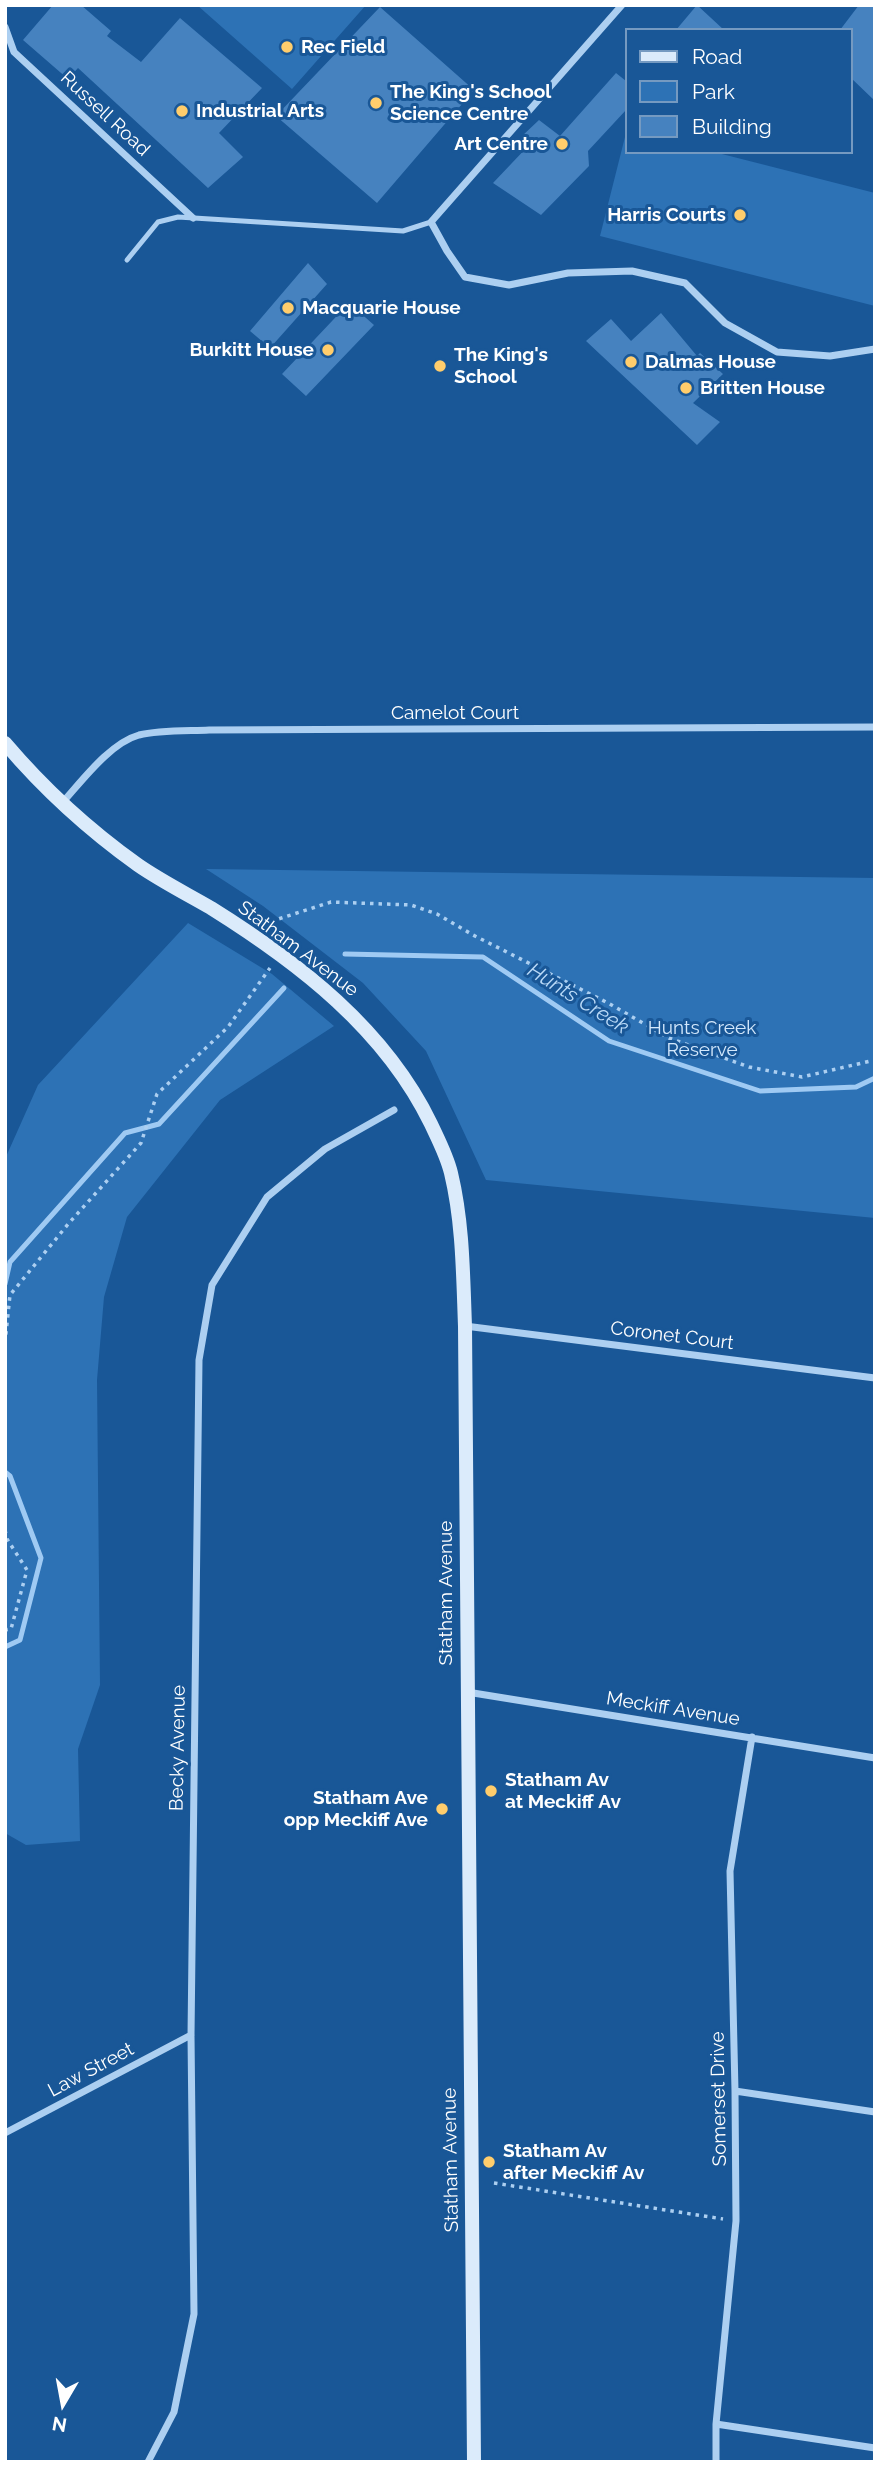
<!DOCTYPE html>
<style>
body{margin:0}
#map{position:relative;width:880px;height:2467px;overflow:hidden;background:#195797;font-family:Raleway,sans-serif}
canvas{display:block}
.frame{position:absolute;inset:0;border:7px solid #fff;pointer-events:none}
.legend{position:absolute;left:625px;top:28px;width:228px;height:126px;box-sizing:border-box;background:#195797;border:2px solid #759ac1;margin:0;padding:9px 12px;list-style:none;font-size:21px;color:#fff}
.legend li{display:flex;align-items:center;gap:14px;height:35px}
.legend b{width:35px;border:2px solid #759ac1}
.north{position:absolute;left:28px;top:2369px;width:70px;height:70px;-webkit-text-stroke:5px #195797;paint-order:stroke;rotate:190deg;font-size:19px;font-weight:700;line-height:28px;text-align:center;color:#fff}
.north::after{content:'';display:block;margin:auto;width:24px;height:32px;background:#fff;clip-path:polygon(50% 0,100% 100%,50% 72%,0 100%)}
</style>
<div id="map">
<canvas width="880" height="2467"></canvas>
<div class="frame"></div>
<ul class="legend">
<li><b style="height:9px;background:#dbebfb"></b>Road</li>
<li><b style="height:19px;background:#2d72b5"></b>Park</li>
<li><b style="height:19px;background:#4682bf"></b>Building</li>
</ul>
<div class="north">N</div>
</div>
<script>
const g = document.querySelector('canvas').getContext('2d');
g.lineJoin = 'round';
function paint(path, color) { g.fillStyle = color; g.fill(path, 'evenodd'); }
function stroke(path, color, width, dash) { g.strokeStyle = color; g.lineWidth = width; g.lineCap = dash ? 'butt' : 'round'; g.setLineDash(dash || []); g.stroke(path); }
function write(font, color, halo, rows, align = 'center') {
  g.font = font + ' Raleway,sans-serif'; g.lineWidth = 6; g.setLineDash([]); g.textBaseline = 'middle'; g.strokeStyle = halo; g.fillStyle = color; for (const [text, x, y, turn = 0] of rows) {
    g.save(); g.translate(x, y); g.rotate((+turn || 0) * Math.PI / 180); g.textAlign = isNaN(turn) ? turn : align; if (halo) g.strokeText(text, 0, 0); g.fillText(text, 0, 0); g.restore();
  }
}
paint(new Path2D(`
 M197,5H366L292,89Z
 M626,133V152H714L875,193V306L600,236Z
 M206,869L875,878V1218L486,1180L426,1051L363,983L263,906Z
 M188,923L272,974L334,1026L220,1100L127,1217L104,1297L97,1380L100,1685L78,1749L80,1841L26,1845L5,1833V1159L38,1085Z`), '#2d72b5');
stroke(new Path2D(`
 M345,954L483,957L609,1041L760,1091L856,1087L875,1078
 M5,1284L10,1262L125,1133L159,1124L284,988
 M5,1472L10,1476L41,1558L20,1640L5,1647`), '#9fcaf3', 5);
paint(new Path2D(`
 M53,5H81L111,31L107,36L141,62L180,18L262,88L219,133L243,157L208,188L78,68L68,79L23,40Z
 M697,5L724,30H676Z
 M859,5H875V101L850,77V30H840Z
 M380,7L474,90L377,203L276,116Z
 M616,73L626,81V110L588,151L589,166L541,215L493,183L530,144L521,137L539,120L560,136Z
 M308,263L327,284L270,348L250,331Z
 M349,303L374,325L306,396L282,374Z
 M661,313L697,356L700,353L723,374L693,403L720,422L697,445L586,341L611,319L631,341Z`), '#4682bf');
stroke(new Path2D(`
 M263,924L331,902L411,905L437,914L473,935L608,1003L669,1038L749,1067L802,1077L875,1060
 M5,1343L10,1295L69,1223L141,1143L157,1094L228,1027L270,968
 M5,1530L7,1539L27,1570L11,1629L5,1630
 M494,2183L723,2219`), '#accff1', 3.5, [3.5, 5]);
stroke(new Path2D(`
 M127,260L158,222L178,217L403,231L431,222`), '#accff1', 5);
stroke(new Path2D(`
 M622,5L431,222L447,251L465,277L509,285L568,273L632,271L685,283L725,323L777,352L830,356L875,349
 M5,27L14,52L193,218
 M62,803C82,781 110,743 139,735C159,730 188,731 209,730L875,727
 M465,1326L875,1378
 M467,1692L875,1758
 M735,2091L875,2112
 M5,2133L191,2035
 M716,2424L875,2448
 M148,2462L174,2412L194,2314L191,2035L199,1360L212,1285L267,1197L325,1149L394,1110
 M716,2462V2424L736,2221L735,2091L730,1871L752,1737`), '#accff1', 7);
stroke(new Path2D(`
 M5,743C44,789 89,830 138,865C161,881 187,894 211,908C299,963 385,1029 431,1124C438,1139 447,1156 451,1173C463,1223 463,1275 465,1326L474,2462`), '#dbebfb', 14);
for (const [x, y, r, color] of [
 [287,47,7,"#ffcd6c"],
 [376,103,7,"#ffcd6c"],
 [182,111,7,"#ffcd6c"],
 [562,144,7,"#ffcd6c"],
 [740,215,7,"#ffcd6c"],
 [288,308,7,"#ffcd6c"],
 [328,350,7,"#ffcd6c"],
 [631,362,7,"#ffcd6c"],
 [440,366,7,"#ffcd6c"],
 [686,388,7,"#ffcd6c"],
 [491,1791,7,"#ffcd6c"],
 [442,1809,7,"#ffcd6c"],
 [489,2162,7,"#ffcd6c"]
]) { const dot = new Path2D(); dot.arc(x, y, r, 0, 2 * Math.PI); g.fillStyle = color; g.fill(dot); stroke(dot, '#195797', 2.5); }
write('bold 19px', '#fff', '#195797', [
 ["Rec Field",301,47],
 ["The King's School",390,92],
 ["Science Centre",390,114],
 ["Industrial Arts",196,111],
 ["Art Centre",548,144,"right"],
 ["Harris Courts",726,215,"right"],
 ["Macquarie House",302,308],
 ["Burkitt House",314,350,"right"],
 ["The King's",454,355],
 ["School",454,377],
 ["Dalmas House",645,362],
 ["Britten House",700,388],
 ["Statham Av",505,1780],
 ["at Meckiff Av",505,1802],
 ["Statham Ave",428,1798,"right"],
 ["opp Meckiff Ave",428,1820,"right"],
 ["Statham Av",503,2151],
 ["after Meckiff Av",503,2173]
], 'left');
write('19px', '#fff', '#195797', [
 ["Russell Road",105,114,43],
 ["Camelot Court",455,713],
 ["Statham Avenue",298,949,37],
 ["Coronet Court",672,1336,7],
 ["Statham Avenue",446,1593,-90],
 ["Meckiff Avenue",673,1709,9],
 ["Becky Avenue",178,1748,-89],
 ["Law Street",91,2070,-28],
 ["Somerset Drive",719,2099,-91],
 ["Statham Avenue",451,2160,-91]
]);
write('19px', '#d3e8fc', '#195797', [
 ["Hunts Creek",702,1028],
 ["Reserve",702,1050]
]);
write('italic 21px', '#b9d9f7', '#195797', [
 ["Hunts Creek",578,999,32]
]);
</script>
